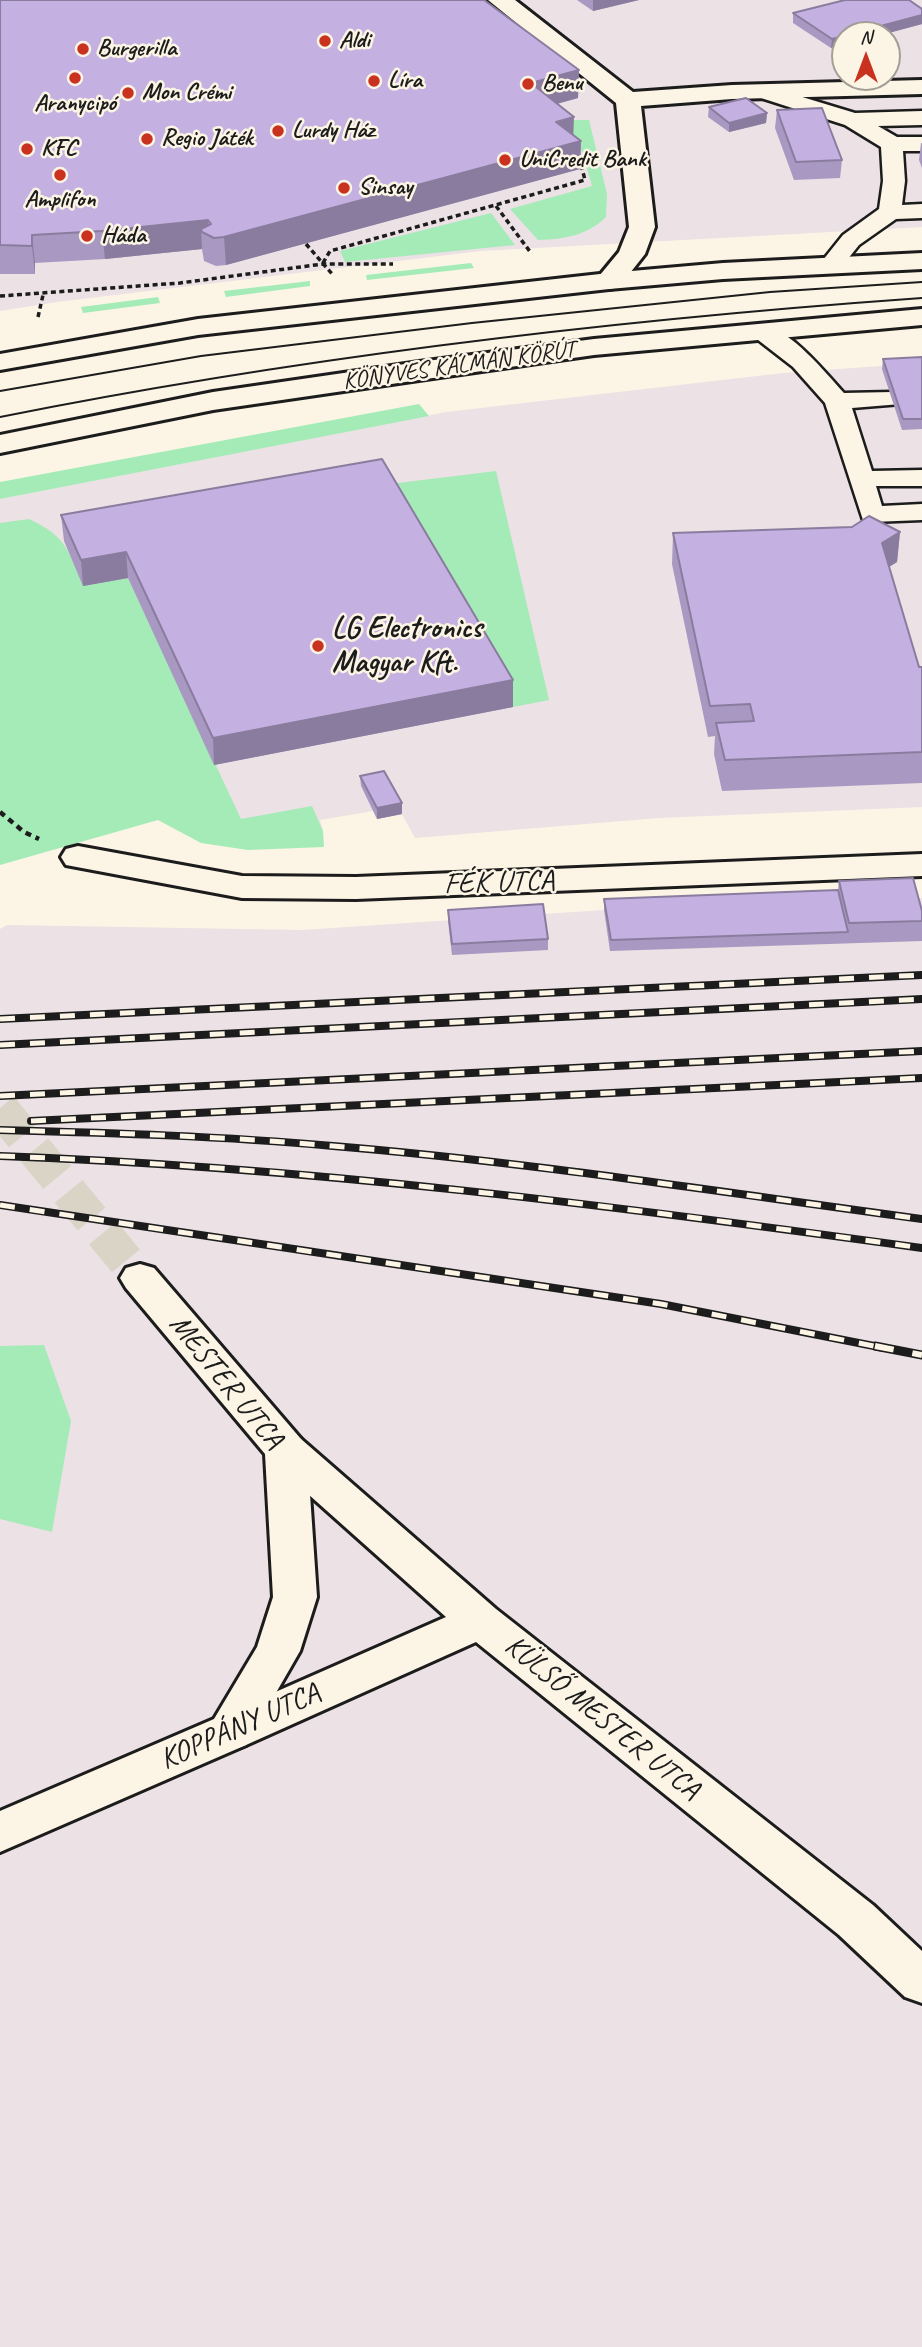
<!DOCTYPE html>
<meta charset="utf-8">
<style>
body{margin:0}
#map{position:relative;width:922px;height:2347px;overflow:hidden;background:#fcf5e5;font-family:Caveat,sans-serif}
canvas{display:block}
.north{position:absolute;left:831px;top:21px;width:70px;height:70px;box-sizing:border-box;background:#fcf5e5;border:2px solid #a29e95;border-radius:50%;rotate:0deg;font-size:19px;font-weight:700;line-height:28px;text-align:center;color:#1c1c1c}
.north::after{content:'';display:block;margin:auto;width:24px;height:32px;background:#c8321e;clip-path:polygon(50% 0,100% 100%,50% 72%,0 100%)}
</style>
<div id="map">
<canvas width="922" height="2347"></canvas>
<div class="north">N</div>
</div>
<script>
const g = document.querySelector('canvas').getContext('2d');
g.lineJoin = 'round';
function paint(path, color) { g.fillStyle = color; g.fill(path, 'evenodd'); }
function stroke(path, color, width, dash) { g.strokeStyle = color; g.lineWidth = width; g.lineCap = dash ? 'butt' : 'round'; g.setLineDash(dash || []); g.stroke(path); }
function write(font, color, halo, rows, align = 'center') {
  g.font = font + ' Caveat,sans-serif'; g.lineWidth = 5; g.setLineDash([]); g.textBaseline = 'middle'; g.strokeStyle = halo; g.fillStyle = color; for (const [text, x, y, turn = 0] of rows) {
    g.save(); g.translate(x, y); g.rotate((+turn || 0) * Math.PI / 180); g.textAlign = isNaN(turn) ? turn : align; if (halo) g.strokeText(text, 0, 0); g.fillText(text, 0, 0); g.restore();
  }
}
paint(new Path2D(`
 M0,0H922V227L481,251L57,302L0,311ZM845,35H887V77H845Z
 M922,363V807L659,818L415,838L402,814L377,819L373,811L320,820L323,831L221,841L0,598V499L446,412L783,373Z
 M922,898V2347H0V929L7,925L302,930L604,910Z`), '#ece1e4');
paint(new Path2D(`
 M570,120H589L607,194L606,217C586,236 565,239 538,240L510,209L592,186L579,142L555,123Z
 M491,213L515,245L345,262L340,251Z
 M471,263L474,268L367,280L366,275Z
 M310,281V286L226,297L224,291Z
 M158,297L160,303L83,313L81,307Z
 M419,404L429,416L0,499V482Z
 M496,471L549,700L513,707L382,485Z
 M29,519C67,537 67,549 83,585L128,578L241,819L312,806L323,831L324,847L248,850L201,843L158,820L0,865V523Z
 M44,1345L71,1421L52,1532L0,1519V1346Z`), '#a4ebb8');
stroke(new Path2D(`
 M0,1108L140,1278`), '#dad4c7', 36, [36, 18]);
const service = new Path2D(`
 M766,86L855,113L922,111V125L878,126L897,137H922V151H903L905,181L902,205L922,204V218L896,219L859,245L839,270H823L819,265L843,235L879,209L883,181L881,147L845,125L758,97L755,92L758,87Z
 M762,324C792,331 824,371 844,393L892,392L901,394L904,399L901,404L852,408L872,471L922,470V486H876L882,506L922,504V520L872,522L863,520L825,403L793,367L753,336L750,331L753,326Z`);
const minor = new Path2D(`
 M488,0H515L633,92L732,85L922,80V94L732,99L641,106L655,227L645,254L619,287L609,289L599,287L595,281L619,252L629,227L616,103Z
 M78,846L242,876L356,877L922,854V876L356,899L242,898L66,865L61,857L66,849Z
 M286,1434L301,1439L496,1609L873,1905L922,1951V2003L905,1997L839,1935L476,1642L246,1745L230,1751L214,1745L207,1732L214,1719L446,1617L271,1461L265,1450L271,1439Z`);
const tertiary = new Path2D(`
 M140,1264L154,1268L301,1439L307,1450L317,1597L300,1651L246,1745L0,1852V1811L214,1719L257,1647L273,1597L265,1454L126,1288L120,1278L126,1268Z`);
const primary = new Path2D(`
 M922,253V269L723,279L609,289L198,335L0,370V354L198,319L609,273L723,263Z
 M922,309V325L594,355L419,380L213,410L0,453V435L213,392L419,362L594,339Z`);
stroke(service, '#1c1c1c', 5);
stroke(minor, '#1c1c1c', 6);
stroke(tertiary, '#1c1c1c', 6);
stroke(primary, '#1c1c1c', 6);
stroke(new Path2D(`
 M496,206L531,253
 M306,244L333,275
 M323,263L330,251L585,180L579,157
 M0,296L180,283L323,264H393
 M38,317L43,295`), '#1c1c1c', 3.5, [5, 3.5]);
stroke(new Path2D(`
 M0,812L24,832L39,839`), '#1c1c1c', 4.5, [6, 5]);
paint(service, '#fcf5e5');
paint(minor, '#fcf5e5');
paint(tertiary, '#fcf5e5');
paint(primary, '#fcf5e5');
stroke(new Path2D(`
 M0,391L201,356L472,323L770,292L922,282
 M0,417C305,356 612,320 922,298`), '#1c1c1c', 2);
const railFar1 = new Path2D(`
 M0,1019L922,975
 M0,1045L922,999
 M0,1096L922,1051
 M31,1121L922,1078
 M0,1130C111,1133 222,1136 333,1146C530,1162 726,1193 922,1219
 M0,1156C310,1167 615,1206 922,1248
 M0,1205L661,1304L884,1348`);
const rail = new Path2D(`
 M875,1346L922,1355`);
stroke(railFar1, '#1c1c1c', 8);
stroke(rail, '#1c1c1c', 9);
stroke(railFar1, '#fcf5e5', 5, [15]);
stroke(rail, '#fcf5e5', 6, [19]);
paint(new Path2D(`
 M0,0L579,70L578,98L557,104L573,135L581,141L580,169L226,265L216,266L204,261L202,249L105,259L35,263V274H0Z
 M577,0H639L593,11Z
 M922,9V24L881,35H845V44L831,48L793,23V13Z
 M709,107L767,113L766,123L729,132L708,117Z
 M777,110L842,160L840,178L794,180L775,128Z
 M921,143H922V168L919,160Z
 M922,357V429L902,430L882,369L883,359Z
 M61,515L513,707L214,765L128,578L83,586L64,541Z
 M900,532L897,562L889,567L919,667H922V783L722,791L714,754L715,736L708,737L672,564L673,533Z
 M360,776L402,803V814L377,819L361,786Z
 M839,881L922,911V941L610,951L604,910V899L838,890Z
 M448,910L548,939V950L452,955L448,921Z`), '#a998c2');
paint(new Path2D(`
 M593,0H639L593,11Z
 M922,15V24L881,35H846Z
 M845,35V44L831,48L832,39Z
 M579,70L578,98L530,111L531,83Z
 M767,113L766,123L729,132V123Z
 M574,117L573,143L581,141L580,169L226,265L224,237L556,122Z
 M208,220L209,235L201,229L202,249L105,259L102,231Z
 M32,235L35,263V274L32,246Z
 M900,532L897,562L879,573L882,543Z
 M126,552L128,578L83,586L81,560Z
 M513,680V707L214,765L213,738Z
 M402,803V814L377,819V808Z`), '#8a7c9e');
const building = new Path2D(`
 M0,0H484L579,70L531,83L574,117L556,122L581,141L224,237L214,238L202,232L201,229L211,224L208,220L102,231L32,235V246L0,245Z
 M845,0H909L922,9V15L832,39L793,13Z
 M746,98L767,113L729,123L709,107Z
 M822,108L842,160L796,162L777,110Z
 M922,357V419H903L883,359Z
 M382,459L513,680L213,738L126,552L81,560L61,515Z
 M869,516L900,532L882,543L919,667H922V752L725,760L716,723L754,721L750,704L710,706L673,533L852,527Z
 M384,771L402,803L377,808L360,776Z
 M913,878L922,911V921L849,923L839,881Z
 M838,890L848,932L611,940L604,899Z
 M543,904L548,939L452,944L448,910Z`);
paint(building, '#c5b1e1');
stroke(building, '#8a7c9e', 2);
for (const [x, y, r, color] of [
 [325,41,7,"#c8321e"],
 [83,49,7,"#c8321e"],
 [75,78,7,"#c8321e"],
 [374,81,7,"#c8321e"],
 [528,84,7,"#c8321e"],
 [128,93,7,"#c8321e"],
 [278,131,7,"#c8321e"],
 [147,139,7,"#c8321e"],
 [27,149,7,"#c8321e"],
 [505,160,7,"#c8321e"],
 [60,175,7,"#c8321e"],
 [344,188,7,"#c8321e"],
 [87,236,7,"#c8321e"],
 [318,646,7,"#c8321e"]
]) { const dot = new Path2D(); dot.arc(x, y, r, 0, 2 * Math.PI); g.fillStyle = color; g.fill(dot); stroke(dot, '#fcf5e5', 2.5); }
write('bold 24px', '#1c1c1c', '#fcf5e5', [
 ["Aldi",339,41],
 ["Burgerilla",97,49],
 ["Líra",388,81],
 ["Benu",542,84],
 ["Mon Crémi",142,93],
 ["Aranycipó",75,104,"center"],
 ["Lurdy Ház",292,131],
 ["Regio Játék",161,139],
 ["KFC",41,149],
 ["UniCredit Bank",519,160],
 ["Sinsay",358,188],
 ["Amplifon",60,200,"center"],
 ["Háda",101,236]
], 'left');
write('24px', '#1c1c1c', '#fcf5e5', [
 ["KÖNYVES KÁLMÁN KÖRÚT",459,366,-8]
]);
write('bold 30px', '#1c1c1c', '#fcf5e5', [
 ["LG Electronics",332,629],
 ["Magyar Kft.",332,663]
], 'left');
write('30px', '#1c1c1c', '#fcf5e5', [
 ["FÉK UTCA",499,883,-2],
 ["MESTER UTCA",226,1382,51],
 ["KÜLSŐ MESTER UTCA",602,1718,39],
 ["KOPPÁNY UTCA",240,1727,-24]
]);
</script>
